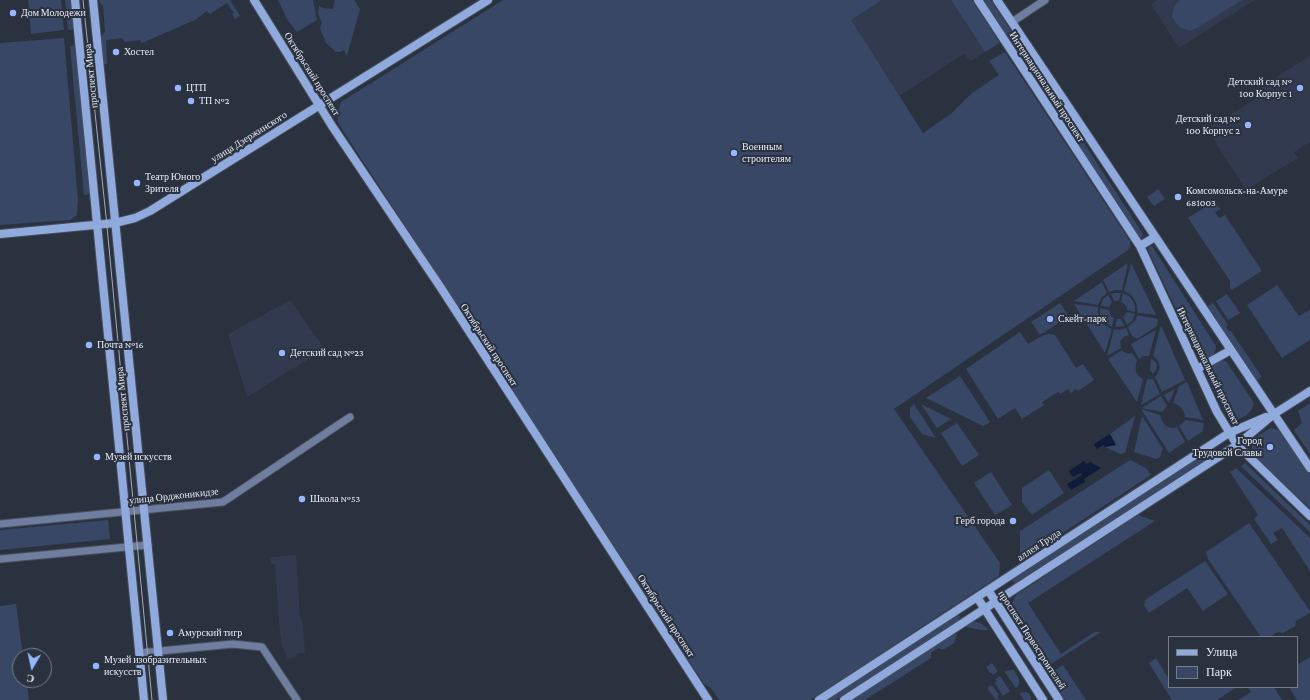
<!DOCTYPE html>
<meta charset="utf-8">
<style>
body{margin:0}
#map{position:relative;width:1310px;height:700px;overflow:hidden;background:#2a313f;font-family:"Crimson Pro",serif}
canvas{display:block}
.legend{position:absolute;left:1168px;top:636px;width:130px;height:52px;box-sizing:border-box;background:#2a313f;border:1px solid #767c88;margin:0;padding:5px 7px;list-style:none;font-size:12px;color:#e7ecf6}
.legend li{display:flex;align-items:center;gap:8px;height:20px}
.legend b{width:20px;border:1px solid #767c88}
.north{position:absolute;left:12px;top:648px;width:40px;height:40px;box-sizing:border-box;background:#2a313f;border:1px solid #767c88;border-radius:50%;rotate:189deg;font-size:11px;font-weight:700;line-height:16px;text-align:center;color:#e7ecf6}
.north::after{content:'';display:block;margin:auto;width:14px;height:18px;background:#96b6fd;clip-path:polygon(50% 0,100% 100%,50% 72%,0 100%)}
</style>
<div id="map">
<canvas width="1310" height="700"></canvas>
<ul class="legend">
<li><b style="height:5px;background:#91aade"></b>Улица</li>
<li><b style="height:11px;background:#394766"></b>Парк</li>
</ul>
<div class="north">С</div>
</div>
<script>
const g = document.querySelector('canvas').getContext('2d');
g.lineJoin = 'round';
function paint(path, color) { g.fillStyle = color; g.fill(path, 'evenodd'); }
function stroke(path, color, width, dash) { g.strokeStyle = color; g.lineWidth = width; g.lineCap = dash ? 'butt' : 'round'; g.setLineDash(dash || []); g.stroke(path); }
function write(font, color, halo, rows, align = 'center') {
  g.font = font + ' "Crimson Pro",serif'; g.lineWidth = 4; g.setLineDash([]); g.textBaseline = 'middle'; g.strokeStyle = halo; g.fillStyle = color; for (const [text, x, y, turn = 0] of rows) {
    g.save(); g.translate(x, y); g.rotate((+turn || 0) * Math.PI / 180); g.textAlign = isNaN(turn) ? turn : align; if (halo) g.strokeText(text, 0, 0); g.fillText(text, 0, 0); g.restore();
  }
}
paint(new Path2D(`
 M882,0H951L985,52L971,61L964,54L899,96L850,20Z
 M1157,0H1255L1179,48L1151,4Z
 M1310,56V142L1294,152L1298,158L1246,190L1207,129L1260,96L1256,90Z
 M290,300L325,349L247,397L228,334Z
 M296,555L300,615L303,625L305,653H298L295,657L288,659L282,647L279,622L275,564H271L270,557Z`), '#313a4f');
paint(new Path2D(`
 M28,0H61L64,30L31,34Z
 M65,0H72L75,29L68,30Z
 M99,0H230L240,16L235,19L232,14L234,13L227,3L210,14L207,11L195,20L142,43L140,40L125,42L122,38L106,40L107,64H104L101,37L105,32L103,6L100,3Z
 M278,0H313L317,20L297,32L288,21Z
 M335,0H354L360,9L347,56L344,50L340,52H336L326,43L320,28L322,23L318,14L319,6L324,8L333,9Z
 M503,0H882L851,20L923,133L952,113L972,93L999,75L989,61L1005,52L1130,241V246L1128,250L894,409L1000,563L999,576L810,700H719L711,688L704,684L338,123L337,114L341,102Z
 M951,0H972L1000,43L985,52Z
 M984,0H991L1143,234L1142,238L1138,237Z
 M1180,0H1242L1197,28L1190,31L1179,27L1172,17L1174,6Z
 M64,38L78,200L77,215L70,220L0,225V43Z
 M76,45L90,194L84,195L70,46Z
 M1158,189L1165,199L1154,206L1147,197Z
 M1213,202L1221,209L1215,212L1219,218L1225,215L1262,271L1232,290L1230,288V281L1188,218Z
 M1152,246L1216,346C1216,356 1207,362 1198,356L1148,250L1149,247Z
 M1128,263L1122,290H1115L1109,292L1103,280Z
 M1131,263L1156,315L1138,313C1137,303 1134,294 1124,291Z
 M1102,282L1107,293L1102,297L1098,305L1074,301Z
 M1277,285L1299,316L1310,310V340L1282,358L1247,305Z
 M1115,293H1121L1119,301H1114L1111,294Z
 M1123,293C1132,297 1136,303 1135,312L1127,310C1127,306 1125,304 1121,302Z
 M1227,294L1240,313L1228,320L1216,301Z
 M1108,295L1112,302L1109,307L1101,306L1103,299Z
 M1060,303L1069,316L1040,335L1031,322Z
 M1213,303L1228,325L1226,327L1229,331H1231L1262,377L1255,382L1205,308Z
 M1074,304L1098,307C1097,318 1102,325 1112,329L1105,353Z
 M1100,308L1109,310L1111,316L1114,318L1112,327C1104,323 1099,317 1100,308Z
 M1127,312L1135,314L1132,321L1127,325L1123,317Z
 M1137,315L1158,319L1157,326L1137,339L1132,336L1128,327L1136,320Z
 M1117,319H1121L1125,326L1115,327Z
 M1161,325L1185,380L1162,392L1155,377C1162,370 1161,362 1153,356Z
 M1126,328L1129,335L1124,337L1120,341L1121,348L1107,356L1114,329L1119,330Z
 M1156,330L1149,356H1144L1139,359L1131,344Z
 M1020,332L1028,344C1036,340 1046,331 1055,335L1076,368L1083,364L1094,380L1078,391L1076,389L1071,393L1068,389L1060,394L1058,392L1042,402L1044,405L1022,419L1015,408L998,419L966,369Z
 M1122,350C1125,354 1128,354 1132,353L1137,360C1135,368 1134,375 1143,379L1137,402L1108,359Z
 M1151,359C1159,363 1158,369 1153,374L1150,370Z
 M1220,360L1226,361L1254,403C1252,413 1245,417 1236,420L1226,415L1206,374L1207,370Z
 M960,376L990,422L983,426L926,398Z
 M1147,379H1153L1160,394L1141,405Z
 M1187,382L1203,420L1185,417C1184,409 1180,405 1173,403L1179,386Z
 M1175,389L1169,403L1164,395Z
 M1161,396L1167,406L1162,412L1142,408Z
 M1310,403V454L1294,430L1302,423L1298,411Z
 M914,404L936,438L922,434L910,417V408Z
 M921,404L951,419L937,428Z
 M1141,409L1160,415C1162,424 1168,430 1177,427L1185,442L1169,453Z
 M1135,416L1125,453L1120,454L1105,447L1116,445L1110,434Z
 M1142,416L1163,449L1160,457L1156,459L1134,452Z
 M1186,420L1204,423L1203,431L1188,441L1179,426Z
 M957,423L979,455L962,466L941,433Z
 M1271,428L1277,429L1281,432L1310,471V508L1254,456C1247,440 1259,435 1271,428Z
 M1201,454L1205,460L1015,584L1011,579Z
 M1130,460L1146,468L1151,475L1023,559L1020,553V531Z
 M1245,463L1310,525V532L1241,466Z
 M1236,468L1310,538V571L1282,528L1273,533L1278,540L1271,544L1254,519L1258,515L1230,472Z
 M1049,470L1064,493L1032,515L1022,502V488Z
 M991,472L1012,505L995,515L974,483Z
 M1138,515L1155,521L1028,603L1061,654L1094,632H1101L1048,666L1043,665L1012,618C1010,609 1011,603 1016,595Z
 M108,520L110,539L0,550V530Z
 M1249,523L1310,611V613L1296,621L1295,626L1283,633L1278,632L1269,637H1261L1208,559L1206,552Z
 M1205,561L1228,594L1203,611L1187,588L1149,613L1144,605L1146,599Z
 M16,604L23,656H20V680H26L29,700H0V606Z
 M956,615L960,616L959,620L836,700H826Z
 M971,621L981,623L989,630H981L961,626Z
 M954,630L957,635L954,643L943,650L938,648L931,653V658L865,700H847Z
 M1310,657V700H1297L1289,687H1297V665Z
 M1156,658L1169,679V687H1237L1217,700H1172L1149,663Z
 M992,663L997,670V672L993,675L992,673H990L986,667Z
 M1063,665L1086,700H1065L1051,677V673Z
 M1014,670C1017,676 1023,683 1016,688L1004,671Z
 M1000,676L1010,691L1003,696L995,683L997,681L995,679Z
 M991,685L992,687L993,686L999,695L997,696L999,698L996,700L987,688Z
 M1248,687H1274L1282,700H1238L1251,692Z
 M1024,692L1029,693L1031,697V700H1024L1019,693Z`), '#394766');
paint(new Path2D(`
 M1110,434L1116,445L1105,447L1103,445L1097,449L1094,444Z
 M1084,461L1086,464L1090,462L1101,468L1084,479L1085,482L1071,490L1067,484L1082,475L1081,473L1073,477L1069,471Z`), '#0f1b39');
const street = new Path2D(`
 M1012,22L1045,0
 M0,524L223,502L350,417
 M0,559L148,545
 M139,653L233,644L262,647L297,700`);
const secondary = new Path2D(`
 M75,0L144,700
 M93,0L163,700
 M254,0L332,126L441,288L708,700
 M978,0L1140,246L1217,412L1237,445L1310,516
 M997,0L1310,468
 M0,234L115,223L135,218L150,211L488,0
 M1140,246L1155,237
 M1197,369L1231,350
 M988,590L1059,700
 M977,597L1043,700
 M819,700L1229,433L1266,417
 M844,700L1237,445L1274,414L1310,391`);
stroke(street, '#484f5c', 9);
stroke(secondary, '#484f5c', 10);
stroke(street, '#6f7e9f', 7);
stroke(secondary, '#91aade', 8);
stroke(new Path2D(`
 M83,0L106,216L152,700`), '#a4aab5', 1);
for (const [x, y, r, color] of [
 [13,13,4,"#96b6fd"],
 [116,52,4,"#96b6fd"],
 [178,88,4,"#96b6fd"],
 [1300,88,4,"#96b6fd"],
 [191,101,4,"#96b6fd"],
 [1248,125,4,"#96b6fd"],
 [734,153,4,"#96b6fd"],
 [137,183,4,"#96b6fd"],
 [1178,197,4,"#96b6fd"],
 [1050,319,4,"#96b6fd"],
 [89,345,4,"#96b6fd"],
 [282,353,4,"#96b6fd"],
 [1270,447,4,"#96b6fd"],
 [97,457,4,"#96b6fd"],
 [302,499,4,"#96b6fd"],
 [1013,521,4,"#96b6fd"],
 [170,633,4,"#96b6fd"],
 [96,666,4,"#96b6fd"]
]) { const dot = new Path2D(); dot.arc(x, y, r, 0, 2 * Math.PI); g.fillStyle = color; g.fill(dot); stroke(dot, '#2a313f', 1.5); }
write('10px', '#e7ecf6', '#2a313f', [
 ["Дом Молодежи",21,13],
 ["Хостел",124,52],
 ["Детский сад №",1292,82,"right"],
 ["100 Корпус 1",1292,94,"right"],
 ["ЦТП",186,88],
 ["ТП №2",199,101],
 ["Детский сад №",1240,119,"right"],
 ["100 Корпус 2",1240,131,"right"],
 ["Военным",742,147],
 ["строителям",742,159],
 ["Театр Юного",145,177],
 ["Зрителя",145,189],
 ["Комсомольск-на-Амуре",1186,191],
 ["681003",1186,203],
 ["Скейт-парк",1058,319],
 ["Почта №16",97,345],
 ["Детский сад №23",290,353],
 ["Город",1262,441,"right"],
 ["Трудовой Славы",1262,453,"right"],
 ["Музей искусств",105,457],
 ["Школа №53",310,499],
 ["Герб города",1005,521,"right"],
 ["Амурский тигр",178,633],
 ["Музей изобразительных",104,660],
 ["искусств",104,672]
], 'left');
write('10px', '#e7ecf6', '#2a313f', [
 ["Октябрьский проспект",312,74,58],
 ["проспект Мира",91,76,-96],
 ["Интернациональный проспект",1047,87,57],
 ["улица Дзержинского",249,137,-32],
 ["Октябрьский проспект",489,345,57],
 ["Интернациональный проспект",1208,366,64],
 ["проспект Мира",123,399,-96],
 ["улица Орджоникидзе",174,496,-6],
 ["аллея Труда",1039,545,-33],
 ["Октябрьский проспект",666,616,57],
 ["проспект Первостроителей",1032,640,57]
]);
</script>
